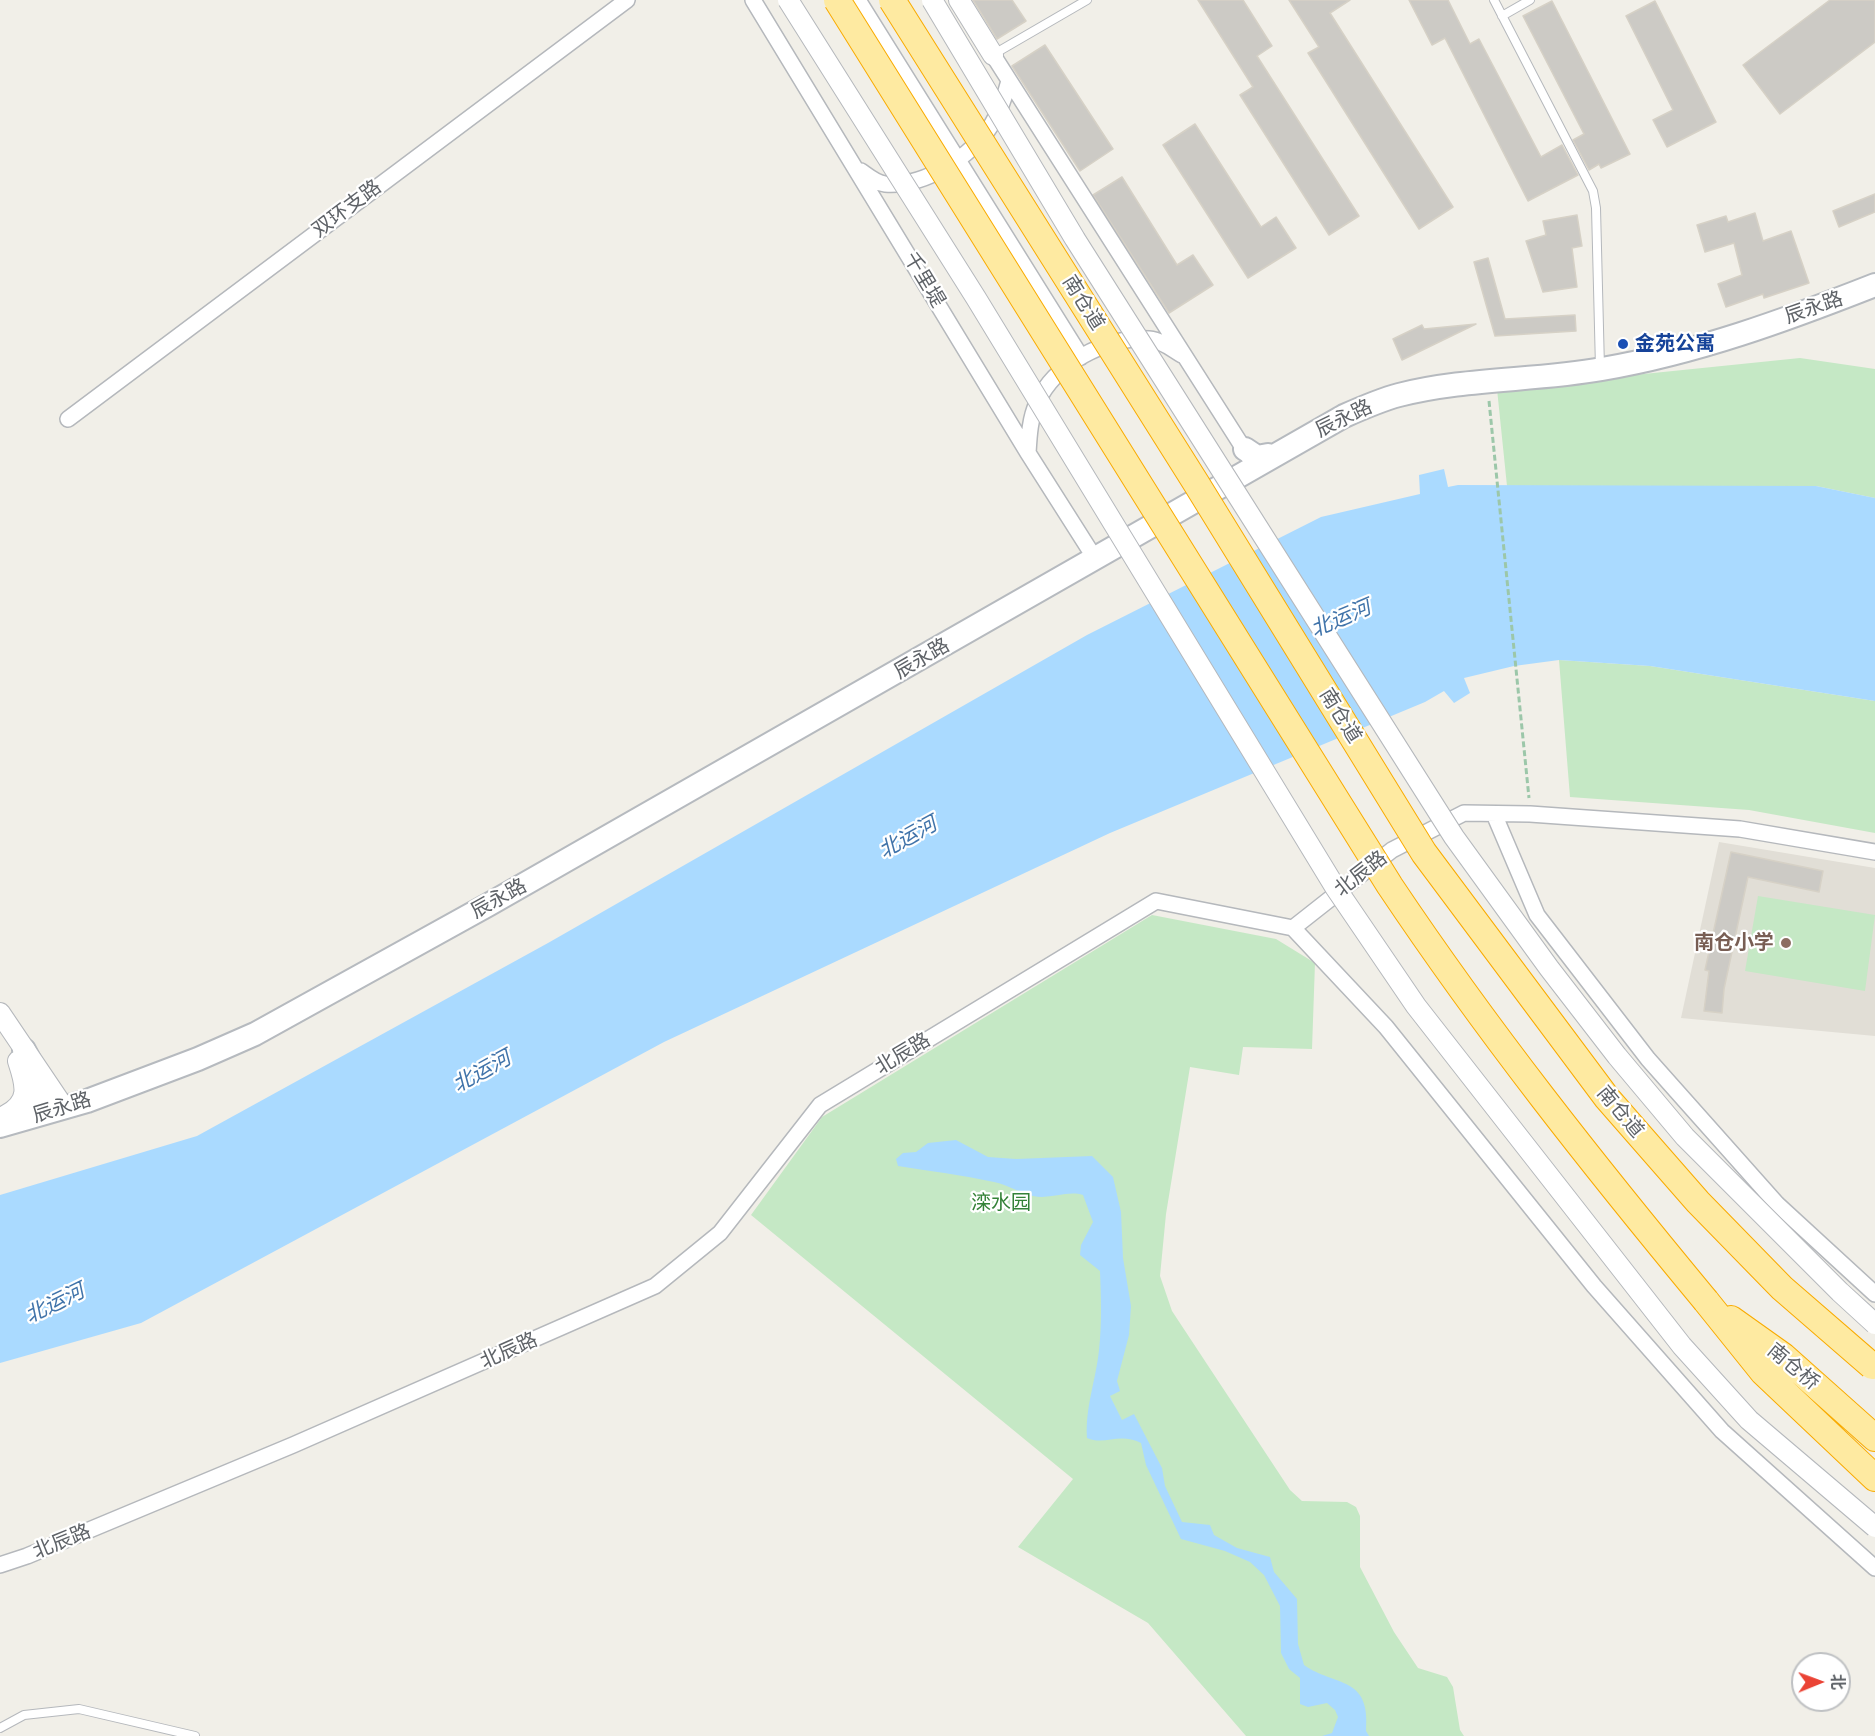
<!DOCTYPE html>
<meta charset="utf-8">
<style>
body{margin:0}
#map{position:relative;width:1875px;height:1736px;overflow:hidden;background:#f1efe8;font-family:Rubik,"Noto Sans SC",sans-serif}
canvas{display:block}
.north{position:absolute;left:1791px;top:1652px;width:60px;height:60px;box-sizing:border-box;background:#fff;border:2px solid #bfc1c3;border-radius:50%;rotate:89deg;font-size:16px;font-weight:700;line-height:24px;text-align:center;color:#5f6368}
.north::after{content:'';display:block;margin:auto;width:21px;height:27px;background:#ea4335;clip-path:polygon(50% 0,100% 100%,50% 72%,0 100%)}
</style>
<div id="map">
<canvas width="1875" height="1736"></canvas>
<div class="north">北</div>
</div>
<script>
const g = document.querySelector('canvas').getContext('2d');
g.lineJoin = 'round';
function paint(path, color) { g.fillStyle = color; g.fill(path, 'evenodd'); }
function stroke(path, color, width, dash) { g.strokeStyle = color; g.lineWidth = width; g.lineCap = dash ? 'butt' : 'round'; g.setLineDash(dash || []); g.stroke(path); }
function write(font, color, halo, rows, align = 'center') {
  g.font = font + ' Rubik,"Noto Sans SC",sans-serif'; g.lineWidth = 4.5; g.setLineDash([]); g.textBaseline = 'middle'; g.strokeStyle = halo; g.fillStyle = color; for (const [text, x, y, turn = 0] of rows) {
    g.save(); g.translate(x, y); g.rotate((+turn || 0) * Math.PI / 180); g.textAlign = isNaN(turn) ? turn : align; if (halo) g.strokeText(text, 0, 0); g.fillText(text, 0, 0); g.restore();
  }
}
paint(new Path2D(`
 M1719,842L1875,868V1036L1681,1018Z`), '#e1ded6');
paint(new Path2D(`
 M1800,358L1875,369V498L1816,486H1507L1497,389Z
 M1559,660L1650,666L1875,701V833L1749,810L1570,797Z
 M1758,896L1875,915L1865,991L1745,971Z
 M1152,915L1276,939L1315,963L1312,1049L1243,1047L1239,1075L1190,1067L1166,1214L1160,1276L1172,1311L1290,1490L1302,1501L1347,1502L1356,1507L1360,1516V1567L1394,1632L1418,1668L1447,1677L1453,1687L1460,1730L1464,1736H1246L1148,1623L1018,1547L1073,1479L751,1215L822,1117Z`), '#c5e8c5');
paint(new Path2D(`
 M1444,469L1448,487L1458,485L1816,486L1875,498V701L1650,666L1559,660L1514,666L1464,678L1470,693L1454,703L1444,691L1425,702L1110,833L664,1042L141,1323L0,1363V1195L197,1136L548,943L1087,635L1321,517L1420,494L1419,475Z
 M956,1140L988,1157L1016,1159L1092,1156L1113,1177L1121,1212L1123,1258L1131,1306L1129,1335L1117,1381L1120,1391L1110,1396L1122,1420L1134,1414L1162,1468L1165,1486L1182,1522L1210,1525L1214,1535L1237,1548L1270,1557L1274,1572L1297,1599L1298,1644L1304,1665C1335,1687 1371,1675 1366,1731L1369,1736H1322L1332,1733L1338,1717L1335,1710L1327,1703L1308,1707L1300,1704V1678L1289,1669L1281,1653L1280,1606L1264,1575L1250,1562L1225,1551L1181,1539L1146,1465L1141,1443C1119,1432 1105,1446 1087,1438C1085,1407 1096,1380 1099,1350C1102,1324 1101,1297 1100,1271L1080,1255L1081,1245L1093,1222L1083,1195C1067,1190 1050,1200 1033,1196C1020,1193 1008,1185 994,1182C962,1175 930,1171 898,1166L896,1159L903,1153L916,1152L928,1143Z`), '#aadaff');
const building = new Path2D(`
 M973,0H1012L1026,21L997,39Z
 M1198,0H1243L1272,46L1257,56L1359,216L1329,235L1240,95L1253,87Z
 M1289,0H1350L1330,13L1453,207L1419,229L1308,53L1319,47Z
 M1409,0H1448L1470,44L1479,39L1541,157L1562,145L1578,175L1528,201L1445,38L1432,45Z
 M1830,0H1875V42L1780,114L1743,65Z
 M1552,1L1630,154L1601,168L1599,164L1589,170L1573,140L1584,134L1523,16Z
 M1655,1L1716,122L1667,147L1653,120L1673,110L1626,16Z
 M1045,45L1113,149L1080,171L1012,66Z
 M1195,124L1261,227L1276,217L1296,248L1248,278L1163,145Z
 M1122,177L1177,265L1193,255L1213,285L1169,313L1093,195Z
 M1875,194V212L1839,227L1833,211Z
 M1755,213L1763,241L1791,231L1809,283L1764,298L1763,294L1726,307L1718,284L1742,275L1734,243L1705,252L1697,225L1726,216L1728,222Z
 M1577,215L1582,246L1572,248L1577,287L1543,292L1526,241L1546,235L1543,221Z
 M1488,258L1505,319L1575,315L1576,331L1495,336L1474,262Z
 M1476,324L1402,360L1393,339L1422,325L1424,329Z
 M1731,852L1823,871L1819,892L1748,877L1724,989L1722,1013L1704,1011L1709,971L1705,970Z`);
paint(building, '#cccac5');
stroke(building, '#d6d1c6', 1.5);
const service = new Path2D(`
 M1494,0L1593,191L1596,208L1600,368
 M1502,16L1530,0
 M994,54L1087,0
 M0,1728L24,1715L79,1709L195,1736`);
const minor = new Path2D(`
 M753,0L1028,453L1096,560
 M858,0L1081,357
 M993,55L1249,457
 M861,171C868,176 876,183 885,184C925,187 971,157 992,124C1000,111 1005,96 1009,81
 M68,419L627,0
 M1028,453C1029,436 1030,418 1037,403C1054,364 1107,336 1149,339C1161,340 1172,349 1182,355
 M1494,814L1537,915L1648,1059L1777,1204L1875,1294
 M1293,928L1386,1027L1594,1286L1722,1431L1875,1568
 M0,1565L27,1556L293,1445L655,1286L720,1233L820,1105L1156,901L1293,928L1392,850L1464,813L1530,814L1740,829L1875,852`);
const tertiary = new Path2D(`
 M959,0L993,55
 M0,1013L58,1099L61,1109
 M6,1115C31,1102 26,1085 18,1061`);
const secondary = new Path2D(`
 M1245,449L1257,457L1268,455
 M17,1120C53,1102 38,1078 24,1050
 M0,1126L87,1101L198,1059L255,1034L488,905L1344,416C1362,408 1380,400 1399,395C1465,378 1535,381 1602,369C1696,353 1786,320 1875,285`);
const trunk = new Path2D(`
 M1706,1301L1763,1372L1875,1478
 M1731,1319L1783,1356L1875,1438`);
stroke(service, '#b5b8bc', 10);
stroke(minor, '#b5b8bc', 18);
stroke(tertiary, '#b5b8bc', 22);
stroke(secondary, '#b6babf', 26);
stroke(trunk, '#f9ab00', 28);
stroke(new Path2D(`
 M1489,401L1529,798`), '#9cc7a9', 3, [6, 3]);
stroke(service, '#fff', 8);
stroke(minor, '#fff', 15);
stroke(tertiary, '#fff', 20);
stroke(secondary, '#fff', 22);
stroke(trunk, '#feeaa1', 26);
const tertiaryBridge = new Path2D(`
 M788,0L976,298L1335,887L1416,1006L1682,1346L1749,1420L1875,1527
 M932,0L1075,239L1454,837L1549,968L1617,1056L1685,1137L1840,1292L1875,1324`);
const trunkBridge = new Path2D(`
 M837,0L1390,886C1487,1031 1595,1167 1706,1301
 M892,0L1196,483L1424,853L1607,1098L1698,1202L1782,1288L1872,1366`);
stroke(tertiaryBridge, '#b5b8bc', 22, []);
stroke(trunkBridge, '#f9ab00', 28, []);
stroke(tertiaryBridge, '#fff', 20);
stroke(trunkBridge, '#feeaa1', 26);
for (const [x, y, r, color] of [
 [1623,344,6,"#1a4fb4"],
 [1786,943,6,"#8d6e63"]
]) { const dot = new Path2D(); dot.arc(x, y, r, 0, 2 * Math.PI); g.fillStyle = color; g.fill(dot); stroke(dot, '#fff', 2); }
write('20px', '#5f6368', '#fff', [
 ["双环支路",347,209,-37],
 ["千里堤",924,280,59],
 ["南仓道",1083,303,58],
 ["辰永路",1814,308,-19],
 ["辰永路",1344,419,-26],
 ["辰永路",922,659,-30],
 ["南仓道",1340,716,58],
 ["北辰路",1361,874,-38],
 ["辰永路",499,899,-29],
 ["北辰路",903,1054,-31],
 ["辰永路",62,1108,-17],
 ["南仓道",1620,1112,50],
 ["北辰路",509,1351,-24],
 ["南仓桥",1793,1367,40],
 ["北辰路",62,1542,-22]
]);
write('bold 20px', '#164399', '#fff', [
 ["金苑公寓",1635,344]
], 'left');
write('bold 20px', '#785e54', '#fff', [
 ["南仓小学",1774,943]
], 'right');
write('20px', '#348238', '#fff', [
 ["滦水园",1001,1203]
]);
write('italic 21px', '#4174aa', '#fff', [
 ["北运河",1341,619,-23],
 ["北运河",908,838,-29],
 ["北运河",482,1072,-29],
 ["北运河",55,1304,-26]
]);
</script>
